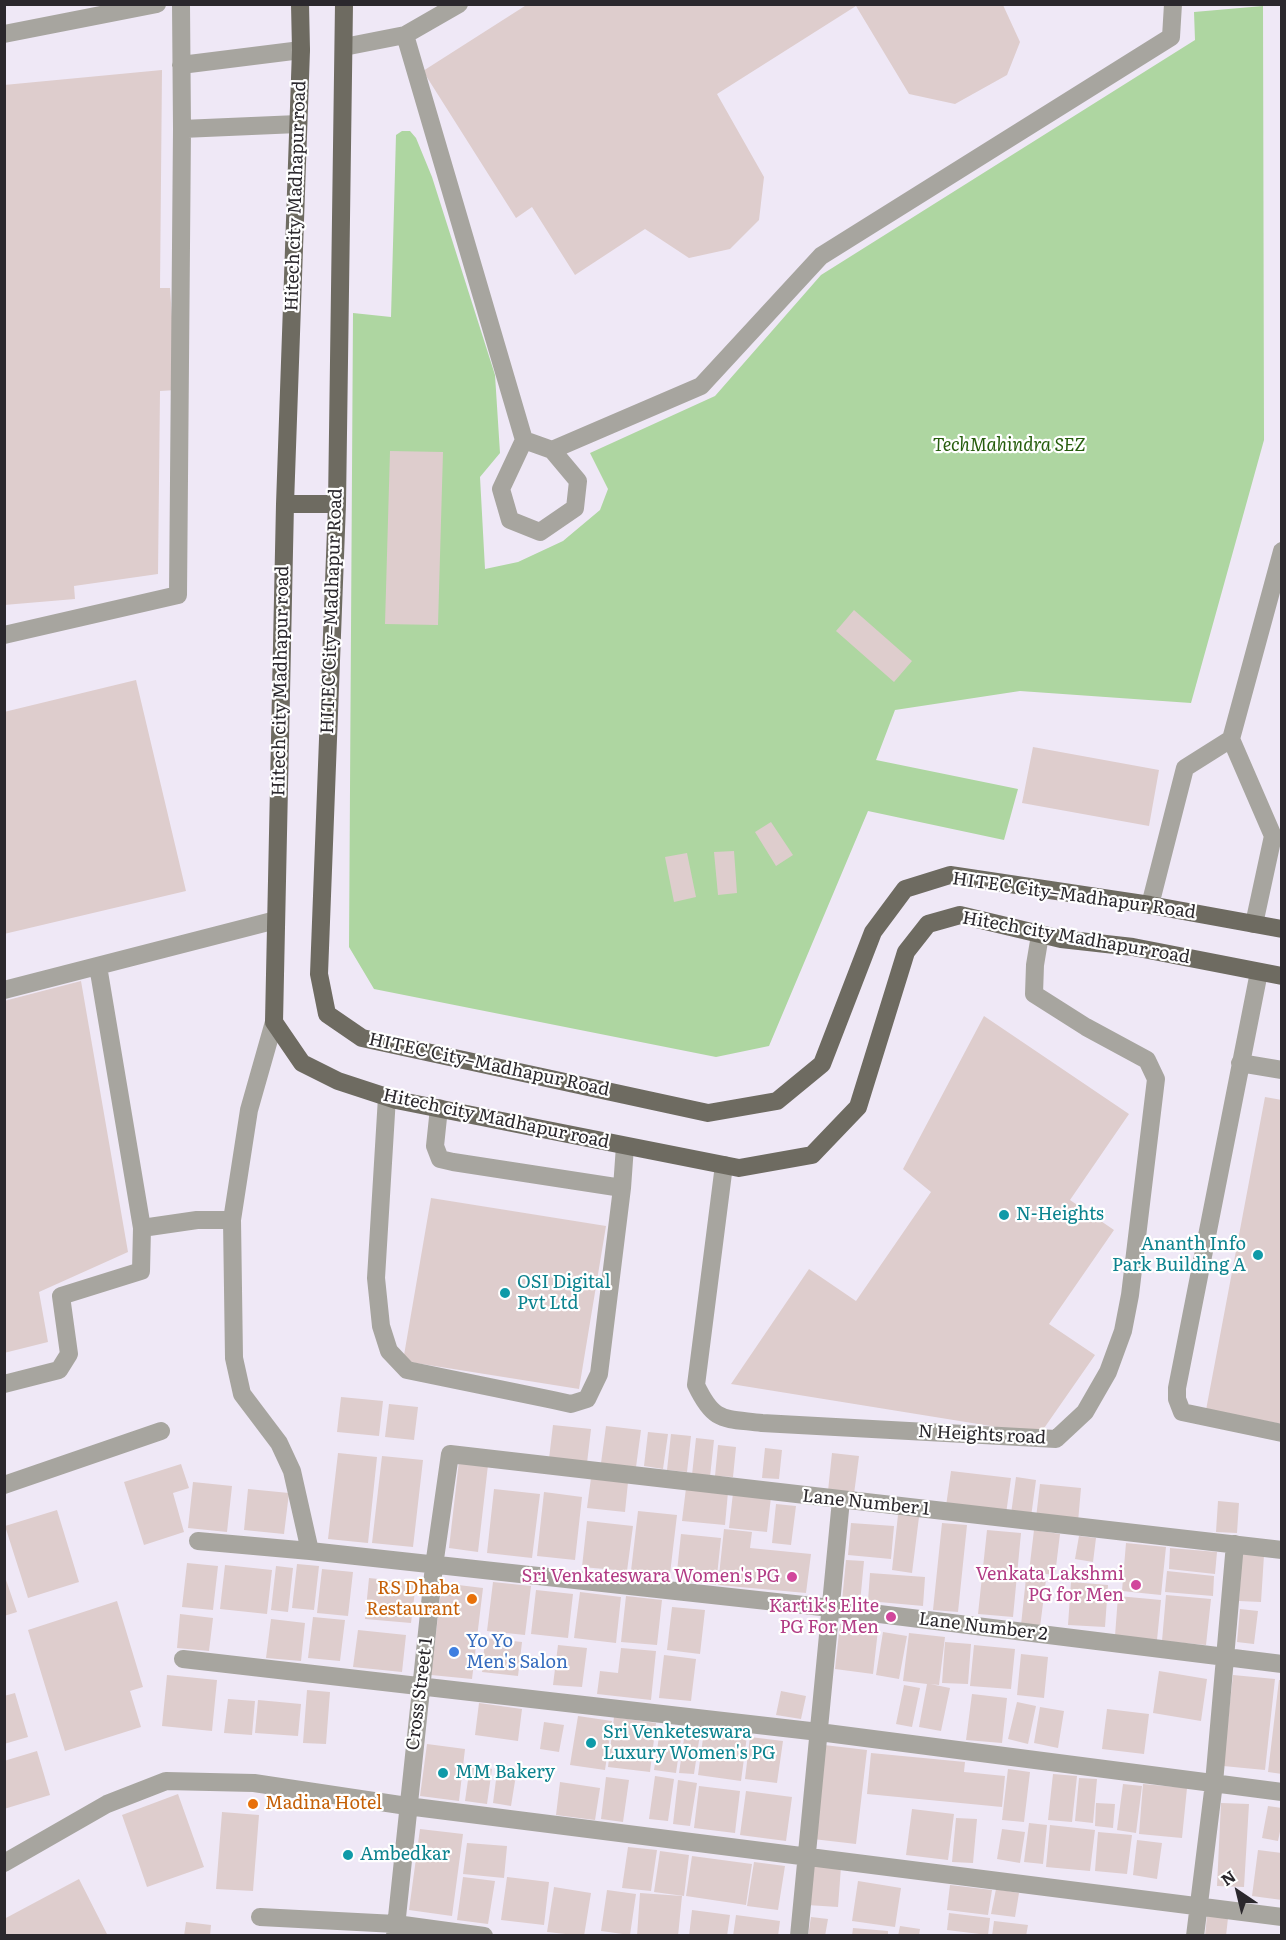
<!DOCTYPE html>
<meta charset="utf-8">
<style>
body{margin:0}
#map{position:relative;width:1286px;height:1940px;overflow:hidden;background:#efe8f6;font-family:Literata,serif}
canvas{display:block}
.frame{position:absolute;inset:0;border:6px solid #2b282d;pointer-events:none}
.north{position:absolute;left:1208px;top:1862px;width:60px;height:60px;-webkit-text-stroke:4px #fff;paint-order:stroke;rotate:325deg;font-size:16px;font-weight:700;line-height:24px;text-align:center;color:#2b282d}
.north::after{content:'';display:block;margin:auto;width:21px;height:27px;background:#2b282d;clip-path:polygon(50% 0,100% 100%,50% 72%,0 100%)}
</style>
<div id="map">
<canvas width="1286" height="1940"></canvas>
<div class="frame"></div>
<div class="north">N</div>
</div>
<script>
const g = document.querySelector('canvas').getContext('2d');
g.lineJoin = 'round';
function paint(path, color) { g.fillStyle = color; g.fill(path, 'evenodd'); }
function stroke(path, color, width, dash) { g.strokeStyle = color; g.lineWidth = width; g.lineCap = dash ? 'butt' : 'round'; g.setLineDash(dash || []); g.stroke(path); }
function write(font, color, halo, rows, align = 'center') {
  g.font = font + ' Literata,serif'; g.lineWidth = 4.5; g.setLineDash([]); g.textBaseline = 'middle'; g.strokeStyle = halo; g.fillStyle = color; for (const [text, x, y, turn = 0] of rows) {
    g.save(); g.translate(x, y); g.rotate((+turn || 0) * Math.PI / 180); g.textAlign = isNaN(turn) ? turn : align; if (halo) g.strokeText(text, 0, 0); g.fillText(text, 0, 0); g.restore();
  }
}
paint(new Path2D(`
 M1263,6L1264,440L1191,703L1020,691L895,710L876,760L1018,789L1004,840L868,811L769,1046L716,1057L374,989L349,947L353,313L391,317L396,135L402,131H410L416,138L432,177L495,375L500,453L480,477L485,569L518,562L563,541L600,510L608,489L590,453L715,396L821,275L1195,40L1194,12Z`), '#aed6a1');
paint(new Path2D(`
 M528,4L1003,5L1020,42L1007,75L955,104L909,94L856,6L717,94L764,177L759,220L730,249L689,258L645,229L575,275L532,207L516,218L423,71Z
 M162,70L160,288H170L177,390L160,391L158,574L74,586L75,599L4,605V85Z
 M390,451L443,452L438,625L385,624Z
 M854,610L912,661L894,682L836,631Z
 M136,680L186,891L4,934V712Z
 M1033,747L1159,770L1149,826L1022,803Z
 M771,822L793,855L776,866L755,832Z
 M734,851L737,893L718,895L714,852Z
 M687,853L696,897L674,902L665,857Z
 M81,981L128,1252L39,1292L48,1342L4,1353V1001Z
 M984,1016L1129,1114L1070,1200L1114,1230L1049,1324L1095,1355L1040,1434L731,1384L809,1269L856,1301L931,1192L903,1169Z
 M1265,1097L1282,1100V1424L1206,1410Z
 M431,1198L606,1226L579,1389L403,1361Z
 M341,1397L383,1401L379,1436L337,1432Z
 M389,1404L418,1407L414,1440L385,1437Z
 M553,1425L591,1429L587,1463L549,1459Z
 M606,1426L641,1430L636,1467L601,1463Z
 M648,1432L668,1434L663,1469L644,1466Z
 M671,1434L691,1436L687,1472L667,1470Z
 M696,1438L714,1440L710,1477L692,1475Z
 M718,1445L736,1447L733,1477L715,1476Z
 M765,1448L782,1450L779,1479L762,1478Z
 M338,1453L377,1457L368,1543L328,1539Z
 M832,1453L859,1456L854,1494L828,1491Z
 M382,1456L423,1460L413,1547L372,1543Z
 M459,1461L488,1465L478,1552L449,1548Z
 M181,1464L189,1488L173,1493L184,1532L144,1545L124,1482Z
 M951,1471L1011,1478L1006,1514L946,1506Z
 M1016,1477L1036,1480L1031,1517L1011,1514Z
 M591,1478L628,1482L625,1512L587,1508Z
 M193,1482L232,1486L227,1532L188,1528Z
 M1040,1484L1081,1488L1078,1522L1036,1518Z
 M686,1488L728,1492L725,1525L682,1521Z
 M248,1489L289,1493L284,1534L244,1530Z
 M494,1489L540,1494L532,1558L487,1553Z
 M544,1492L582,1497L575,1560L537,1556Z
 M733,1493L771,1497L767,1532L729,1528Z
 M1218,1501L1239,1503L1237,1533L1216,1532Z
 M776,1504L796,1506L791,1545L772,1543Z
 M57,1510L79,1582L28,1598L5,1526Z
 M638,1511L677,1515L670,1574L631,1571Z
 M898,1515L919,1517L912,1573L892,1570Z
 M587,1521L633,1526L627,1571L582,1567Z
 M851,1523L894,1526L891,1559L848,1555Z
 M942,1523L967,1525L958,1612L933,1610Z
 M724,1529L752,1532L750,1548L811,1554L806,1593L718,1585Z
 M987,1530L1021,1533L1013,1617L978,1614Z
 M1034,1530L1060,1534L1055,1575L1029,1572Z
 M681,1534L721,1538L716,1585L676,1581Z
 M1079,1536L1096,1538L1093,1562L1075,1559Z
 M1126,1543L1166,1547L1161,1595L1122,1591Z
 M1170,1548L1217,1552L1215,1574L1169,1569Z
 M1242,1553L1264,1555L1261,1602L1239,1601Z
 M846,1560L864,1561L860,1603L842,1601Z
 M187,1563L218,1566L213,1610L182,1607Z
 M297,1564L319,1566L314,1610L292,1608Z
 M225,1565L272,1570L267,1614L220,1609Z
 M276,1566L293,1568L288,1612L271,1610Z
 M322,1569L353,1572L348,1616L317,1613Z
 M1167,1571L1214,1576L1213,1596L1165,1592Z
 M870,1573L925,1577L923,1606L868,1601Z
 M4,1574L17,1612L4,1616Z
 M369,1578L416,1583L411,1623L365,1619Z
 M1026,1578L1046,1580L1040,1627L1021,1625Z
 M493,1582L531,1586L525,1635L487,1631Z
 M1071,1582L1108,1585L1105,1627L1068,1625Z
 M442,1583L483,1588L472,1679L431,1675Z
 M536,1590L573,1594L568,1638L531,1634Z
 M580,1592L621,1597L616,1643L574,1638Z
 M1166,1595L1211,1599L1206,1645L1162,1641Z
 M626,1596L662,1600L657,1645L621,1642Z
 M1118,1596L1161,1600L1157,1640L1115,1636Z
 M117,1601L143,1687L130,1691L141,1727L65,1751L28,1630Z
 M672,1607L705,1610L700,1654L667,1650Z
 M1240,1609L1258,1611L1254,1644L1237,1642Z
 M180,1614L213,1618L209,1651L177,1648Z
 M313,1617L345,1620L340,1661L308,1658Z
 M271,1619L305,1623L301,1661L266,1658Z
 M840,1624L878,1630L873,1674L835,1669Z
 M358,1630L406,1635L402,1672L353,1667Z
 M883,1632L907,1636L899,1679L876,1675Z
 M909,1633L945,1637L939,1685L930,1684L950,1688L941,1731L919,1727L927,1684L903,1681Z
 M485,1638L522,1642L518,1676L482,1672Z
 M945,1642L971,1644L968,1684L942,1683Z
 M558,1645L587,1648L582,1687L553,1685Z
 M974,1645L1015,1649L1011,1689L970,1686Z
 M621,1648L656,1651L651,1700L597,1694L600,1671L618,1673Z
 M1021,1654L1048,1657L1044,1698L1017,1695Z
 M664,1655L696,1659L691,1701L659,1698Z
 M1159,1671L1207,1679L1201,1721L1153,1713Z
 M167,1675L217,1680L212,1731L162,1726Z
 M1233,1675L1275,1679L1265,1770L1223,1766Z
 M1279,1680H1282V1774L1268,1772Z
 M904,1685L920,1688L912,1727L896,1724Z
 M307,1690L330,1692L326,1744L303,1743Z
 M781,1691L806,1696L801,1719L776,1715Z
 M15,1693L28,1737L4,1744V1696Z
 M972,1694L1007,1698L1002,1743L966,1740Z
 M228,1699L255,1701L252,1735L224,1733Z
 M258,1700L301,1704L298,1736L255,1733Z
 M1017,1702L1036,1706L1028,1744L1008,1739Z
 M479,1703L522,1709L518,1741L475,1735Z
 M1040,1707L1064,1711L1058,1748L1034,1743Z
 M1107,1709L1149,1714L1144,1754L1102,1749Z
 M578,1716L612,1721L605,1770L570,1765Z
 M614,1717L656,1723L650,1772L608,1767Z
 M544,1722L564,1725L559,1752L540,1749Z
 M660,1730L682,1732L676,1773L654,1770Z
 M704,1731L747,1736L741,1781L698,1775Z
 M685,1732L700,1734L694,1774L679,1773Z
 M750,1737L783,1741L777,1783L745,1779Z
 M427,1744L465,1749L459,1801L420,1796Z
 M824,1745L867,1750L856,1844L813,1839Z
 M37,1751L50,1795L4,1809V1761Z
 M871,1753L965,1762L964,1772L1005,1776L1002,1807L867,1794Z
 M470,1766L492,1769L487,1804L465,1801Z
 M1008,1769L1030,1772L1024,1822L1002,1820Z
 M497,1772L516,1775L511,1806L493,1803Z
 M1053,1774L1077,1776L1072,1822L1048,1820Z
 M655,1776L674,1779L668,1821L649,1819Z
 M606,1777L629,1780L623,1822L601,1819Z
 M1079,1778L1097,1779L1093,1823L1075,1821Z
 M678,1780L697,1783L690,1826L673,1824Z
 M560,1782L600,1788L595,1820L556,1815Z
 M1123,1784L1142,1786L1136,1833L1117,1830Z
 M1143,1784L1187,1788L1182,1838L1139,1834Z
 M699,1786L740,1791L735,1833L694,1828Z
 M746,1791L792,1797L786,1841L740,1835Z
 M178,1794L204,1867L147,1887L122,1815Z
 M1096,1803L1115,1804L1113,1828L1095,1826Z
 M1221,1803L1249,1804L1244,1887L1217,1886Z
 M1268,1806L1282,1808V1822L1278,1841L1262,1838Z
 M912,1809L954,1814L948,1860L906,1855Z
 M222,1812L259,1815L253,1891L216,1889Z
 M956,1818L977,1819L973,1863L952,1862Z
 M1029,1823L1047,1825L1043,1864L1024,1862Z
 M1050,1825L1095,1830L1090,1871L1046,1867Z
 M420,1829L463,1834L452,1916L409,1910Z
 M1002,1829L1025,1832L1020,1863L997,1859Z
 M1098,1832L1132,1835L1127,1874L1095,1871Z
 M1137,1840L1162,1843L1157,1879L1133,1875Z
 M467,1843L507,1846L504,1878L463,1874Z
 M628,1847L657,1850L651,1891L622,1888Z
 M1258,1850L1282,1853V1900L1252,1896Z
 M660,1851L689,1855L684,1896L654,1892Z
 M692,1856L752,1864L746,1905L686,1896Z
 M754,1862L785,1866L778,1910L747,1906Z
 M810,1865L841,1867L838,1907L807,1905Z
 M463,1877L495,1881L488,1924L457,1920Z
 M507,1877L549,1882L544,1925L501,1920Z
 M79,1879L108,1936H4V1919Z
 M858,1881L901,1888L895,1927L852,1921Z
 M950,1885L992,1890L988,1915L947,1910Z
 M554,1887L591,1893L584,1936L547,1932Z
 M996,1889L1019,1893L1015,1917L991,1914Z
 M607,1890L636,1894L630,1935L601,1931Z
 M640,1893L682,1896L678,1936H637Z
 M692,1910L730,1915L727,1936H689Z
 M949,1913L990,1918L988,1935L947,1930Z
 M736,1915L780,1921L778,1936H733Z
 M1207,1916L1228,1918L1226,1936H1205Z
 M811,1917L828,1919L825,1936H808Z
 M994,1921L1028,1925L1026,1936H992Z
 M186,1922L211,1925L210,1936H184Z
 M900,1926L920,1929L919,1936H898Z
 M853,1928L888,1931V1936H852Z`), '#decdcd');
stroke(new Path2D(`
 M4,34L157,4
 M405,35L524,440L552,450L701,386L821,256L1171,37L1173,4
 M344,47L405,35L459,4
 M181,65L301,50
 M182,129L298,124
 M524,440L501,489L510,520L540,532L575,508L578,481L552,450
 M4,635L178,595L182,129L181,4
 M1150,905L1185,768L1231,739
 M1254,924L1273,836L1231,739L1282,551
 M98,966L142,1228
 M1259,972L1177,1388V1399L1182,1412L1282,1433
 M4,990L276,920
 M274,1022L249,1110L232,1220L234,1358L242,1394L279,1443L292,1471L310,1551L831,1608L1282,1664
 M1240,1063L1282,1070
 M387,1097L376,1278L381,1326L389,1351L407,1370L553,1400L571,1404L587,1399L599,1374L622,1188L625,1146
 M439,1108L435,1146L440,1159L453,1162L622,1188
 M724,1165L696,1385C714,1423 723,1418 762,1423L1056,1439L1085,1412L1108,1372L1123,1331L1130,1295L1156,1079L1147,1060L1086,1027L1034,994L1035,965L1040,935
 M4,1384L59,1370L69,1354L61,1296L141,1271L142,1228L197,1220H232
 M4,1485L161,1431
 M198,1541L310,1551
 M183,1659L819,1732L1282,1792
 M4,1863L107,1804L166,1781L254,1783L407,1806L1282,1917
 M260,1917L396,1924L484,1936
 M395,1936L434,1566L450,1454L1282,1550
 M799,1936L841,1500
 M1195,1936L1214,1783L1235,1544`), '#a7a59f', 18);
stroke(new Path2D(`
 M300,4L301,50L285,504L274,1022L302,1063L338,1081L396,1100L739,1168L812,1155L858,1107L906,952L928,924L960,915L1061,939L1133,947L1282,976
 M344,4L337,504L319,974L327,1014L362,1038L708,1113L777,1101L822,1064L873,932L905,889L950,875L1150,905L1282,929
 M285,504H337`), '#6e6b61', 18);
for (const [x, y, r, color] of [
 [1004,1215,6,"#0f9aa8"],
 [1258,1255,6,"#0f9aa8"],
 [505,1293,6,"#0f9aa8"],
 [792,1577,6,"#d1479c"],
 [1136,1585,6,"#d1479c"],
 [472,1599,6,"#e8710a"],
 [891,1617,6,"#d1479c"],
 [454,1652,6,"#3f7fe0"],
 [591,1743,6,"#0f9aa8"],
 [443,1773,6,"#0f9aa8"],
 [253,1804,6,"#e8710a"],
 [348,1855,6,"#0f9aa8"]
]) { const dot = new Path2D(); dot.arc(x, y, r, 0, 2 * Math.PI); g.fillStyle = color; g.fill(dot); stroke(dot, '#fff', 2); }
write('18px', '#2b282d', '#fff', [
 ["Hitech city Madhapur road",296,196,-88],
 ["HITEC City–Madhapur Road",332,611,-88],
 ["Hitech city Madhapur road",281,681,-89],
 ["HITEC City–Madhapur Road",1074,896,8],
 ["Hitech city Madhapur road",1076,938,10],
 ["HITEC City–Madhapur Road",489,1065,12],
 ["Hitech city Madhapur road",496,1119,12],
 ["N Heights road",982,1435,3],
 ["Lane Number 1",866,1503,6],
 ["Lane Number 2",983,1627,7],
 ["Cross Street 1",420,1694,-83]
]);
write('italic 18px', '#265d0d', '#fff', [
 ["TechMahindra SEZ",1009,446]
]);
write('18px', '#0d838f', '#fff', [
 ["N-Heights",1016,1215],
 ["Ananth Info",1246,1245,"right"],
 ["Park Building A",1246,1266,"right"],
 ["OSI Digital",517,1283],
 ["Pvt Ltd",517,1304],
 ["Sri Venketeswara",603,1733],
 ["Luxury Women's PG",603,1754],
 ["MM Bakery",455,1773],
 ["Ambedkar",360,1855]
], 'left');
write('18px', '#b23c85', '#fff', [
 ["Venkata Lakshmi",1124,1575],
 ["PG for Men",1124,1596],
 ["Sri Venkateswara Women's PG",780,1577],
 ["Kartik's Elite",879,1607],
 ["PG For Men",879,1628]
], 'right');
write('18px', '#c56008', '#fff', [
 ["RS Dhaba",460,1589],
 ["Restaurant",460,1610],
 ["Madina Hotel",265,1804,"left"]
], 'right');
write('18px', '#366cbe', '#fff', [
 ["Yo Yo",466,1642],
 ["Men's Salon",466,1663]
], 'left');
</script>
